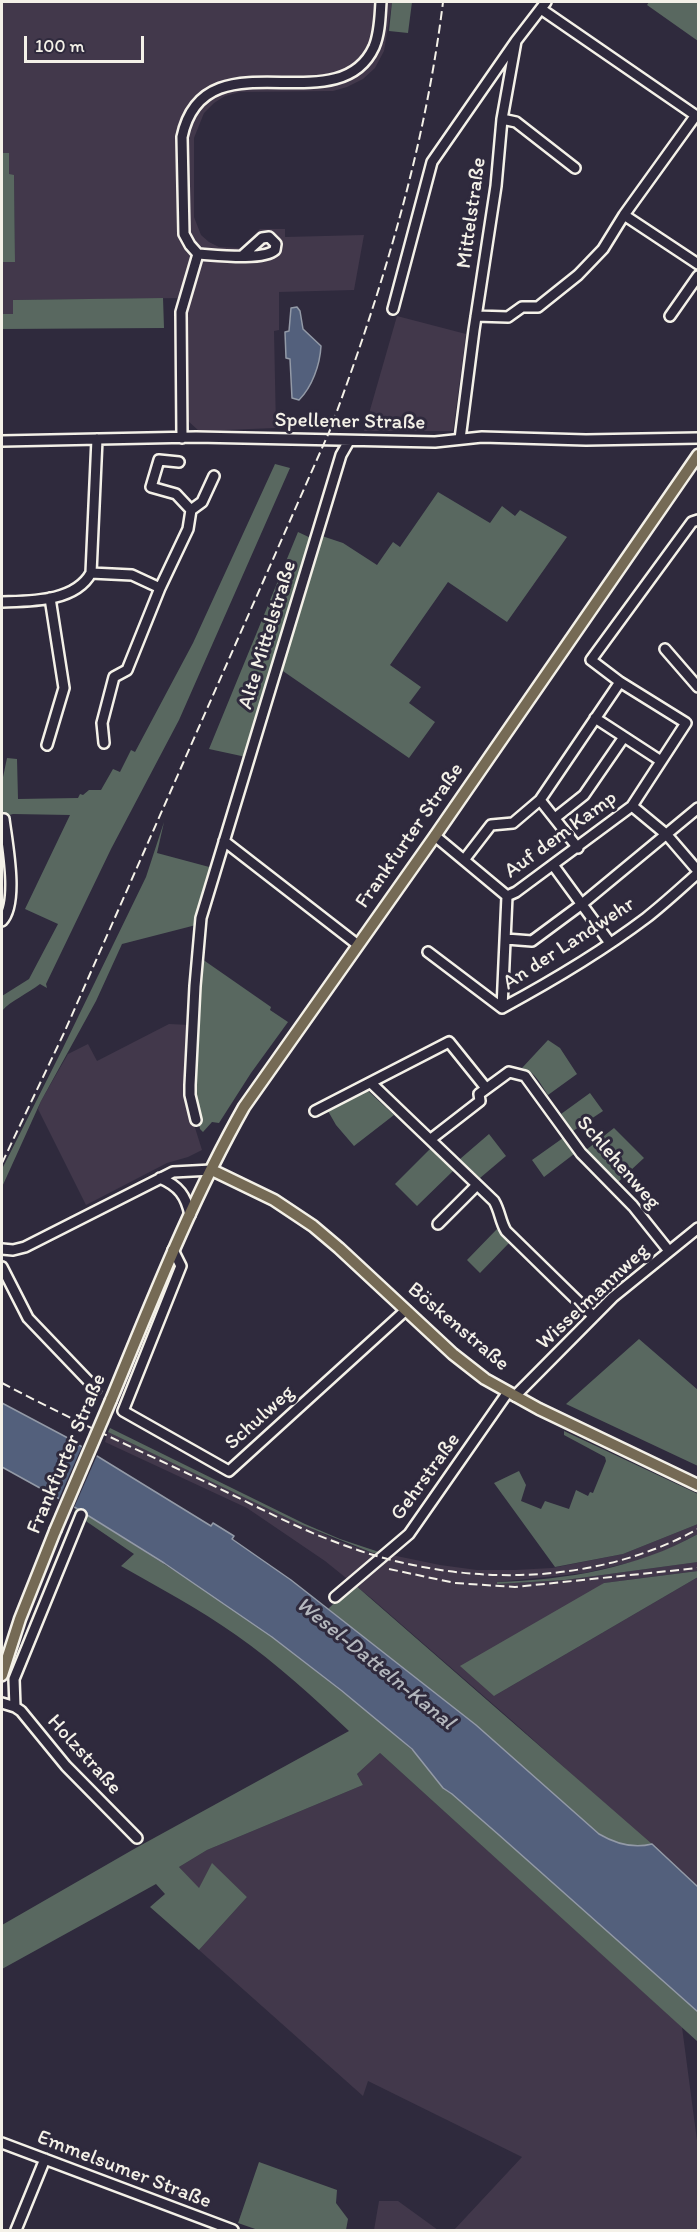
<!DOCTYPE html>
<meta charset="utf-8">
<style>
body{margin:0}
#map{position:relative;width:700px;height:2232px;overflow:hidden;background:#2f2a3d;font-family:Itim,sans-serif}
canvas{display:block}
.frame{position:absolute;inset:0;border:3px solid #f4f1e8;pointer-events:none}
.scale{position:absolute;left:24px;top:36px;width:120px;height:27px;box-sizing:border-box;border:3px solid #f4f1e8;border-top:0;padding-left:8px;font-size:18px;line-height:21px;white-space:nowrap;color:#f4f1e8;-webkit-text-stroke:4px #2f2a3d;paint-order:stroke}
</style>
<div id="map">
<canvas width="700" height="2232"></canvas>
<div class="frame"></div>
<div class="scale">100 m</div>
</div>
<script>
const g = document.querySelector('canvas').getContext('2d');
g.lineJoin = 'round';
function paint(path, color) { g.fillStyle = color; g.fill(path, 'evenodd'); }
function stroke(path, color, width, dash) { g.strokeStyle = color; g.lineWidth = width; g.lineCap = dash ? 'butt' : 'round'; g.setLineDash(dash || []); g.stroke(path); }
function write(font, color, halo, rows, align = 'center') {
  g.font = font + ' Itim,sans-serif'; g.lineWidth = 6; g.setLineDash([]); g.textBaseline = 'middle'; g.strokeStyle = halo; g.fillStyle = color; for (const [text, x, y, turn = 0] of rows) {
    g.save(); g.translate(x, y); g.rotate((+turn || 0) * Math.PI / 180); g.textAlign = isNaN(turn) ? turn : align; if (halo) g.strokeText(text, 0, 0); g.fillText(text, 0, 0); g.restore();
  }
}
paint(new Path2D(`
 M2,2H392L384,51L375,68L363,79L347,87L333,91L240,92L225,96L214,103L204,113L194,138V217L201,235L209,242L219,247L241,248L260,229H285V237L364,235L354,290L279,292V330L274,331L276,428L199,431L187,420L184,298L13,300V314H2V262L15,261L14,175H9V153H2Z
 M397,316L466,334L453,431H364Z
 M169,1024L190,1025L186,1099L202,1150L188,1157L167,1163L86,1205L38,1109L41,1101L68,1054L88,1044L97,1061Z
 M108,1432L336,1540L373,1553H382L440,1565L477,1570H515L552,1568L623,1554L698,1524V1534L669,1549L641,1560L585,1573L497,1582V1584L565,1580L698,1562V1571L604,1583L494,1696L698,1577V1887L510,1719L371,1598L325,1561L247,1508L105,1442Z
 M380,1753L682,2027L698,2148V2230H454L522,2157L368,2081L363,2096L199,1950L247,1897L212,1864L199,1889L179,1867L207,1850L363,1785L357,1774Z
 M379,2201H398L438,2230H374Z`), '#42384b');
paint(new Path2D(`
 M392,2H412L408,33L389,31Z
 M649,2H698V41L647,5Z
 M2,153H9V174L14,175L15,262H2Z
 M163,298L164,328L2,329V314H13V300Z
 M275,464L290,468L179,720L111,849L46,984L47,988L40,984C29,993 10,1001 2,1011V996L29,979L58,924L25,909L70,815L13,814L2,817V782L7,758L17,759L18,799L78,798L80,794L83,795L89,790H101L113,769L120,772L131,750L135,752L193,643Z
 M438,492L490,523L502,506L515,516L520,510L567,537L507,622L448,582L390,665L421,687L409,703L435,722L409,758L280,669L322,536L343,543L377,565L393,542L400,547Z
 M298,532L313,539L246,757L209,749Z
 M164,822L157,853L213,868L196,925L122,944L96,1001L41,1101L2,1187V1169L62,1050L146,877Z
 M202,959L271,1007L270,1010L288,1022L251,1073L219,1123L212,1122L203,1132L200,1129L193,1097V1055Z
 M548,1040L560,1048L577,1074L548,1095C541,1085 535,1071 522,1068Z
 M364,1090H367L394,1115L354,1146L336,1125L328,1111Z
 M590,1093L603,1111L573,1131L561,1114Z
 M614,1128L644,1158L618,1182L586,1150Z
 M489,1134L506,1156L480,1178L460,1159Z
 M563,1138L574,1154L544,1177L532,1160Z
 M431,1148L454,1170L417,1206L395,1184Z
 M497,1229L509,1243L480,1273L467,1260Z
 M639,1339L698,1390V1466L566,1404Z
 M110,1428L305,1524L340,1539L382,1553L381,1554L373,1553L300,1524L108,1432Z
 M564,1431L698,1494V1524L623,1554L555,1567L494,1483L519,1471L526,1485L521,1501L541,1509L545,1501L569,1509L576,1490L588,1496L590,1492L593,1493L606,1461L605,1457L564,1435Z
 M76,1508L219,1599L272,1637L377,1719L421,1758L443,1788L452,1794L499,1835L698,2012V2042L380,1753L357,1774L363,1785L207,1850L179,1867L199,1888L212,1863L247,1897L199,1950L150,1907L165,1894L156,1884L2,1969V1925L134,1849L349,1731C313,1697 276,1663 236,1635C199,1609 160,1588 121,1566L134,1554L74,1513Z
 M698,1534V1562L565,1580L497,1584V1582C566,1580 637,1568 698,1534Z
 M698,1571V1577L494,1696L460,1666L604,1583Z
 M354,1584L652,1844C633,1849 616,1844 599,1834L476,1725L328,1609Z
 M259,2162L337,2190L336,2203L348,2219L346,2230H258L238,2223Z`), '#596860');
const water = new Path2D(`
 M297,307L300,311L303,329L321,346C320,365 312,387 299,400L292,398L290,359L286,358L285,332L289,331L291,308Z
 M2,1403L66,1437L211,1526L213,1523L234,1536L232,1539L291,1580L476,1725L599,1834C616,1844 633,1849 652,1844L698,1887V2012L499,1835L452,1794L443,1788L412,1749L342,1691L272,1637L164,1563L76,1508L2,1467Z`);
paint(water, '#53607c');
stroke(water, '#939aa7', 1.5);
paint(new Path2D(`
 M83,1444L98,1453L73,1510L58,1501Z`), '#2f2a3d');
const minor = new Path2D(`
 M541,9L698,117
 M502,119L516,122L575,168
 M624,215L698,264
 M242,256L262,238L269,237L276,244L275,250C263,261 215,255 198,254L190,245L184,234L182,137C204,32 338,126 374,47C380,33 380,16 381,2
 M393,309L432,162L516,41L546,2
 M476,316L508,317L522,307H538L578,275L603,249L624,215L696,115
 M670,316L698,276
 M182,438L181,312L198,254
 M460,439L474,330L496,186L502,119L516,41
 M2,441L196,437L435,442L482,437L586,440L698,438
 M179,462L159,460L151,487L176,494L191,510
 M91,573L132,575L160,588
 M2,602C31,601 75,602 91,573L97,439
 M665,649L698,687
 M595,718L661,761
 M104,743L102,723L114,677L127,670L160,588L188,529L191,510L202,502L214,476
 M47,745L64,688L50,598
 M632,806L667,835L698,871
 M555,818L584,795L624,737
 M435,836L507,896L516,892L632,806L686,723L620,682L591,660L692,522L698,520
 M224,841L358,945
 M578,848L540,800L620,682
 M464,860L491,825L513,823L540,800
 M553,865L610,943
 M2,921C19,903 7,843 4,819
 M506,939L532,941L582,904L698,808
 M428,952L502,1008C552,981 601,952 646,918C664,904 681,888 698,873
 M502,1008L507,896
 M371,1083L494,1201C500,1211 500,1221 506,1231L593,1316
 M315,1111L449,1042L486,1088
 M196,1120L190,1095V1085L195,986L201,918L341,455L349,441
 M431,1139L480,1101L479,1094L509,1072L525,1076L581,1153L633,1206L669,1251
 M160,1178C179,1186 186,1196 190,1215
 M438,1224L477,1185
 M2,1249L13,1250L25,1247L173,1172L212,1170
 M173,1250L181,1266L123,1411L229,1471L406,1310
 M2,1267L28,1318L96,1389
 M515,1396L613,1297L698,1228
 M335,1597L409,1534L508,1392
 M2,1703L15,1707L21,1711L66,1766L137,1838
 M15,1707L14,1679L81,1515
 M2,2143L233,2230
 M16,2230L45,2159`);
const major = new Path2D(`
 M212,1170L274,1200L313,1226L339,1248L453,1354L485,1379L539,1409L698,1485
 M111,1400C152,1301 191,1201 244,1107L435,836L698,455
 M2,1675L20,1619L55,1531`);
stroke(minor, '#f4f1e8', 14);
stroke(major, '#f4f1e8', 15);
stroke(minor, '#2f2a3d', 9);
stroke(major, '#756a55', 10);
stroke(new Path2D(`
 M2,1163L64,1033L330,430C382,291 425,149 443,2
 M2,1383C70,1419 140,1451 210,1484C252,1504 294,1527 338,1543C453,1587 588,1589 698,1529
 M389,1569L455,1583L515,1587L698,1568`), '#f4f1e8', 2, [9, 4.5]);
const majorBridge = new Path2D(`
 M55,1531L111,1400`);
stroke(majorBridge, '#f4f1e8', 15, []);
stroke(majorBridge, '#756a55', 10);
write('21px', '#f4f1e8', '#2f2a3d', [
 ["Mittelstraße",472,213,-82],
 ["Spellener Straße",350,422,1],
 ["Alte Mittelstraße",268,635,-73],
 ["Auf dem Kamp",561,835,-36],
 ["Frankfurter Straße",410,836,-55],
 ["An der Landwehr",569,944,-33],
 ["Schlehenweg",618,1163,49],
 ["Wisselmannweg",593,1297,-43],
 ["Böskenstraße",458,1327,40],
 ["Schulweg",260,1418,-42],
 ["Frankfurter Straße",67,1454,-67],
 ["Gehrstraße",426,1477,-54],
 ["Holzstraße",84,1755,48],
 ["Emmelsumer Straße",124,2170,21]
]);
write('italic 22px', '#b4b7bd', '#2f2a3d', [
 ["Wesel-Datteln-Kanal",375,1664,39]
]);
</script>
